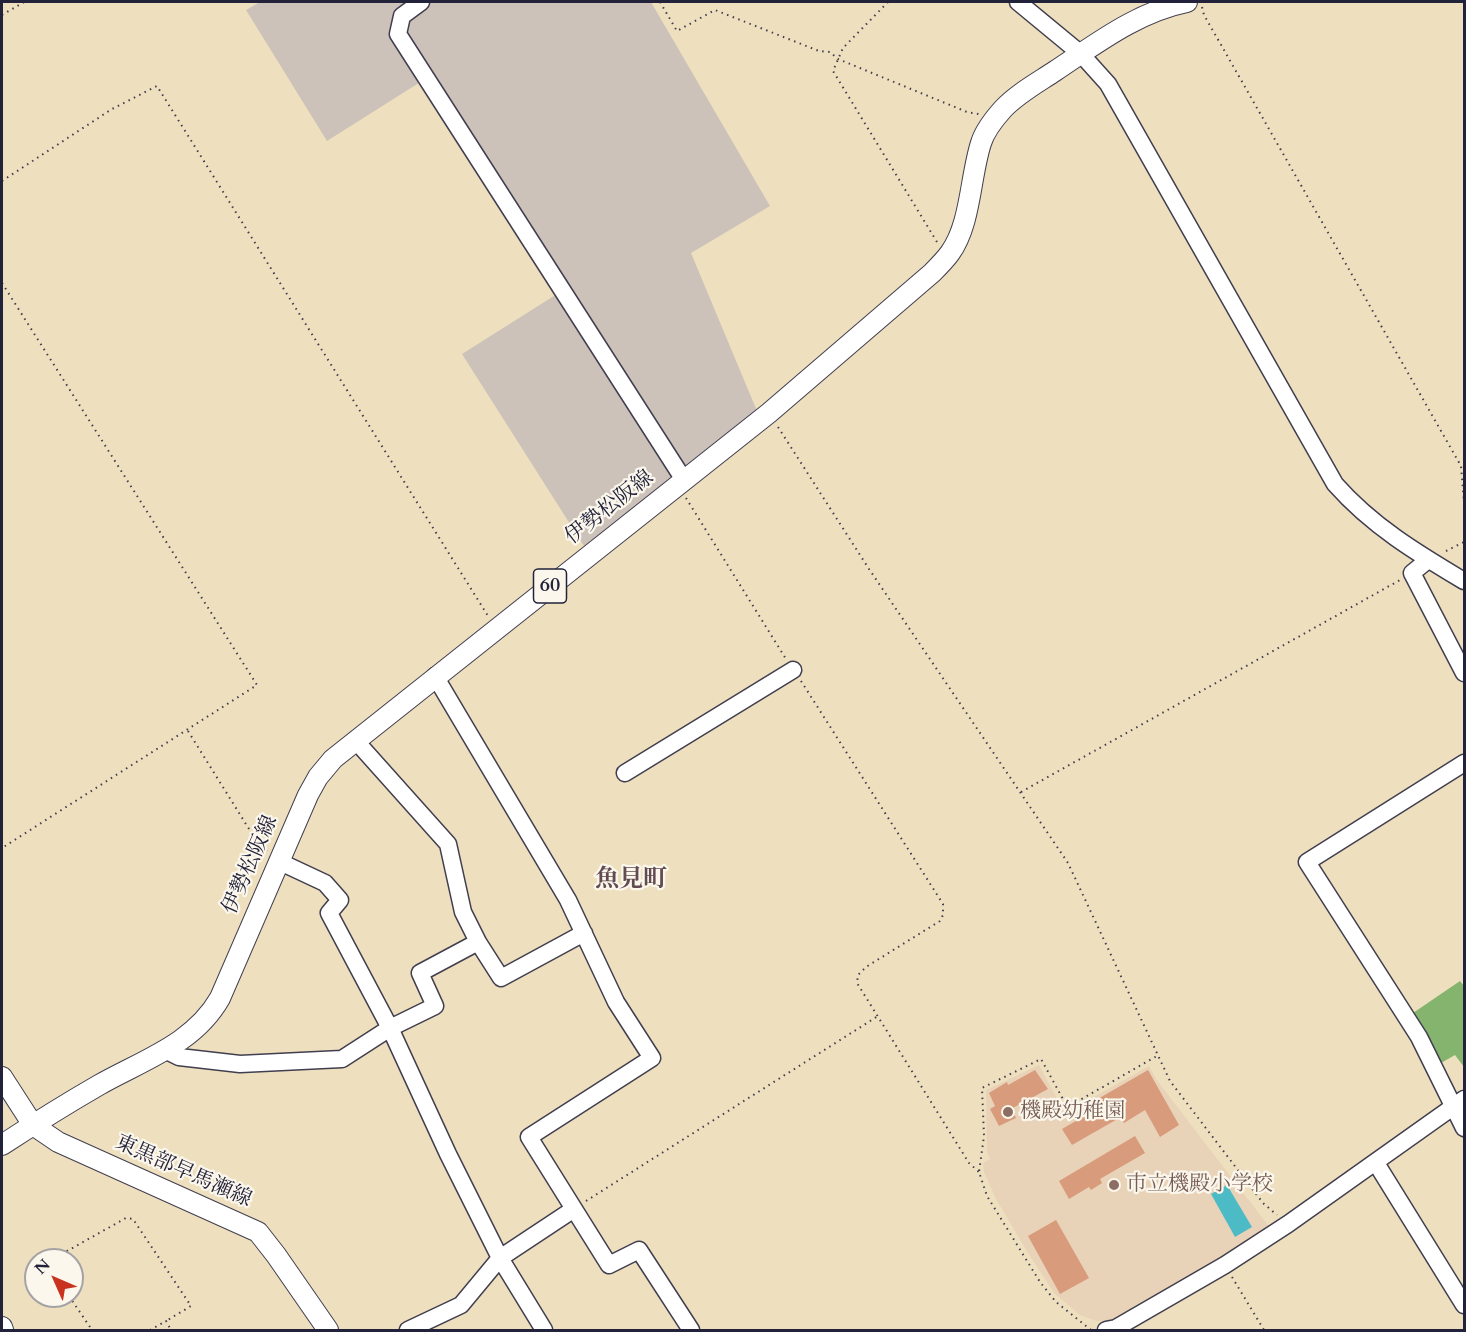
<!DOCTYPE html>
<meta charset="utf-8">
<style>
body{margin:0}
#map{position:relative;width:1466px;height:1332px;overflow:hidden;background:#eee0be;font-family:Cardo,serif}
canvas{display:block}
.frame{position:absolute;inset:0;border:3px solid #22223b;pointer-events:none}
.north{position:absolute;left:24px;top:1248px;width:60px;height:60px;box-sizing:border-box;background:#fbf7ec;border:2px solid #a4a2a5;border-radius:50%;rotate:315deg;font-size:16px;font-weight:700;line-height:24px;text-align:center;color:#22223b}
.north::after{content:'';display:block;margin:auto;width:21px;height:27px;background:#c8321e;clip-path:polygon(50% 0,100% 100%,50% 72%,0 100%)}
</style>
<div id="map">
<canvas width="1466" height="1332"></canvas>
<div class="frame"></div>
<div class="north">N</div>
</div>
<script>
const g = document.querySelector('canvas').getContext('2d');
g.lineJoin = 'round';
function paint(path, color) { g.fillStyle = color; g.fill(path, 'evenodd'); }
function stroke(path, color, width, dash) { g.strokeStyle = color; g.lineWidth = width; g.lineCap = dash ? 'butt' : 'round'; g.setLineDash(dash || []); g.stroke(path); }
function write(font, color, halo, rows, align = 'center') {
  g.font = font + ' Cardo,"Noto Serif JP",serif'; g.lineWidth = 4.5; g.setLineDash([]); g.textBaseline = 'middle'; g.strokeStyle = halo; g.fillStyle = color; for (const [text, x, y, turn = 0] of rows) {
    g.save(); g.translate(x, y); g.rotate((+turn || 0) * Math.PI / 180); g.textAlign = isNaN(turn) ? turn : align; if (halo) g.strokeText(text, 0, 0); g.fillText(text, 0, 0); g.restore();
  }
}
paint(new Path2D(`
 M1039,1065L1065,1113L1149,1066L1156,1079L1271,1229L1145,1305L1107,1321H1096L1080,1315L1054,1293L1026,1250L996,1199L984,1172L983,1163L990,1159L987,1152L986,1090Z`), '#e9d3b8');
paint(new Path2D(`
 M260,2H651L770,206L691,253L757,411L584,546L462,354L557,294L422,81L327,141L246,10Z`), '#ccc2b9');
paint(new Path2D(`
 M1460,981L1464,986V1067L1455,1055L1441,1063L1413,1013Z`), '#84b46d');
paint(new Path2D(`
 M1227,1185L1252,1227L1235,1237L1211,1194Z`), '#4dbbc6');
paint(new Path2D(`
 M1035,1070L1048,1089L1011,1109L1016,1118L999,1126L990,1109L995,1106L989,1093L1007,1082L1008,1085Z
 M1148,1070L1179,1125L1160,1137L1145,1110L1124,1123L1121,1117L1072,1145L1062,1129L1100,1107L1096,1100Z
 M1135,1136L1145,1153L1100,1179L1102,1183L1091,1190L1089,1187L1069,1199L1059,1181Z
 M1056,1220L1089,1278L1060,1294L1028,1236Z`), '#d89b7b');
const minor = new Path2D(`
 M421,2L402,16L398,34L684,480
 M1018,2L1081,54L1108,84L1335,484C1372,526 1417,553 1464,581
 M1428,560L1412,573L1464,673
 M435,676L568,900L616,1002L652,1058L529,1137L609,1265L639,1250L691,1330
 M1464,763L1307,862L1419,1037L1464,1128
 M625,773L793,670
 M278,861L325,883L340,900L329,913L390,1028L448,1154L500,1258L544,1330
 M478,942L501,978L584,933
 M165,1050L179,1057L240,1064L342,1059L390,1028L435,1006L420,973L478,942L463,912L448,844L355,740
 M1376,1163L1464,1305
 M408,1330L461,1305L500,1258L574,1209
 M1106,1330L1116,1328L1225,1265L1288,1224L1464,1099`);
const major = new Path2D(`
 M2,1077L33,1125L58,1142L258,1232L276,1255L328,1330
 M2,1145C34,1124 66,1104 99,1085C143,1060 194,1044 220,998L308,795L318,777L333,759L769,413L932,273C938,267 945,260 950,253C971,224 970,177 981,143C985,130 994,119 1003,109C1017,94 1037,83 1055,71C1096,44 1137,12 1187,2
 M2,1327L3,1330`);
stroke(minor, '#413e4f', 19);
stroke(major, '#413e4f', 22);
stroke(new Path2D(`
 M242,2H243
 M660,2L677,31L715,10L819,51L830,52L838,59L967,112L979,114
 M888,2L843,48L833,71L937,242
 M1202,7L1204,15L1461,466L1464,502
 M2,15L24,2
 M2,181L112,109L157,86L488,616
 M2,283L257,685L2,848
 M778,427L869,569L1068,863L1170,1081L1263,1203L1277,1215
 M686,498L786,659
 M1446,551L1464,542
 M801,681L943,904V915L940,921L866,967L858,975L857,983L969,1163L979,1172
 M188,731L259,845L267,851
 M1021,792L1400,580
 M586,1201L878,1016
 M51,1260L126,1218L133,1219L191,1306L166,1321
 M1232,1277L1264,1330
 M69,1296L92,1330
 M150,1330L166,1321L171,1330
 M1091,1330L1056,1302L1040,1282L987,1196L979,1172L984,1136L982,1088L1041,1059L1064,1101L1073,1104L1157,1056`), '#413e4f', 2, [1.5, 4.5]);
stroke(minor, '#fff', 16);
stroke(major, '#fff', 20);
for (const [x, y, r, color] of [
 [1008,1112,6,"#8d6e63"],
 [1114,1185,6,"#8d6e63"]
]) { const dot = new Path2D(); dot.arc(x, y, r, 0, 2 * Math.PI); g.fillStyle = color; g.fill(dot); stroke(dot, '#fbf7ec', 2); }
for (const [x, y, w] of [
 [550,586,33]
]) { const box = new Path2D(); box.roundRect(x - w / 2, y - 17, w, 34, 4.5); g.fillStyle = '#fbf7ec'; g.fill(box); stroke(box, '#22223b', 1.5); }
write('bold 20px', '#22223b', null, [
 ["60",550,586]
]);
write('21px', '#22223b', '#fbf7ec', [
 ["伊勢松阪線",610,508,-38],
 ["伊勢松阪線",251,865,-66],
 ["東黒部早馬瀬線",183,1172,24]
]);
write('21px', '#785e54', '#fbf7ec', [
 ["機殿幼稚園",1020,1112],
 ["市立機殿小学校",1126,1185]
], 'left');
write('bold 24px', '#624c51', '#fbf7ec', [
 ["魚見町",631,880]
]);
</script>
